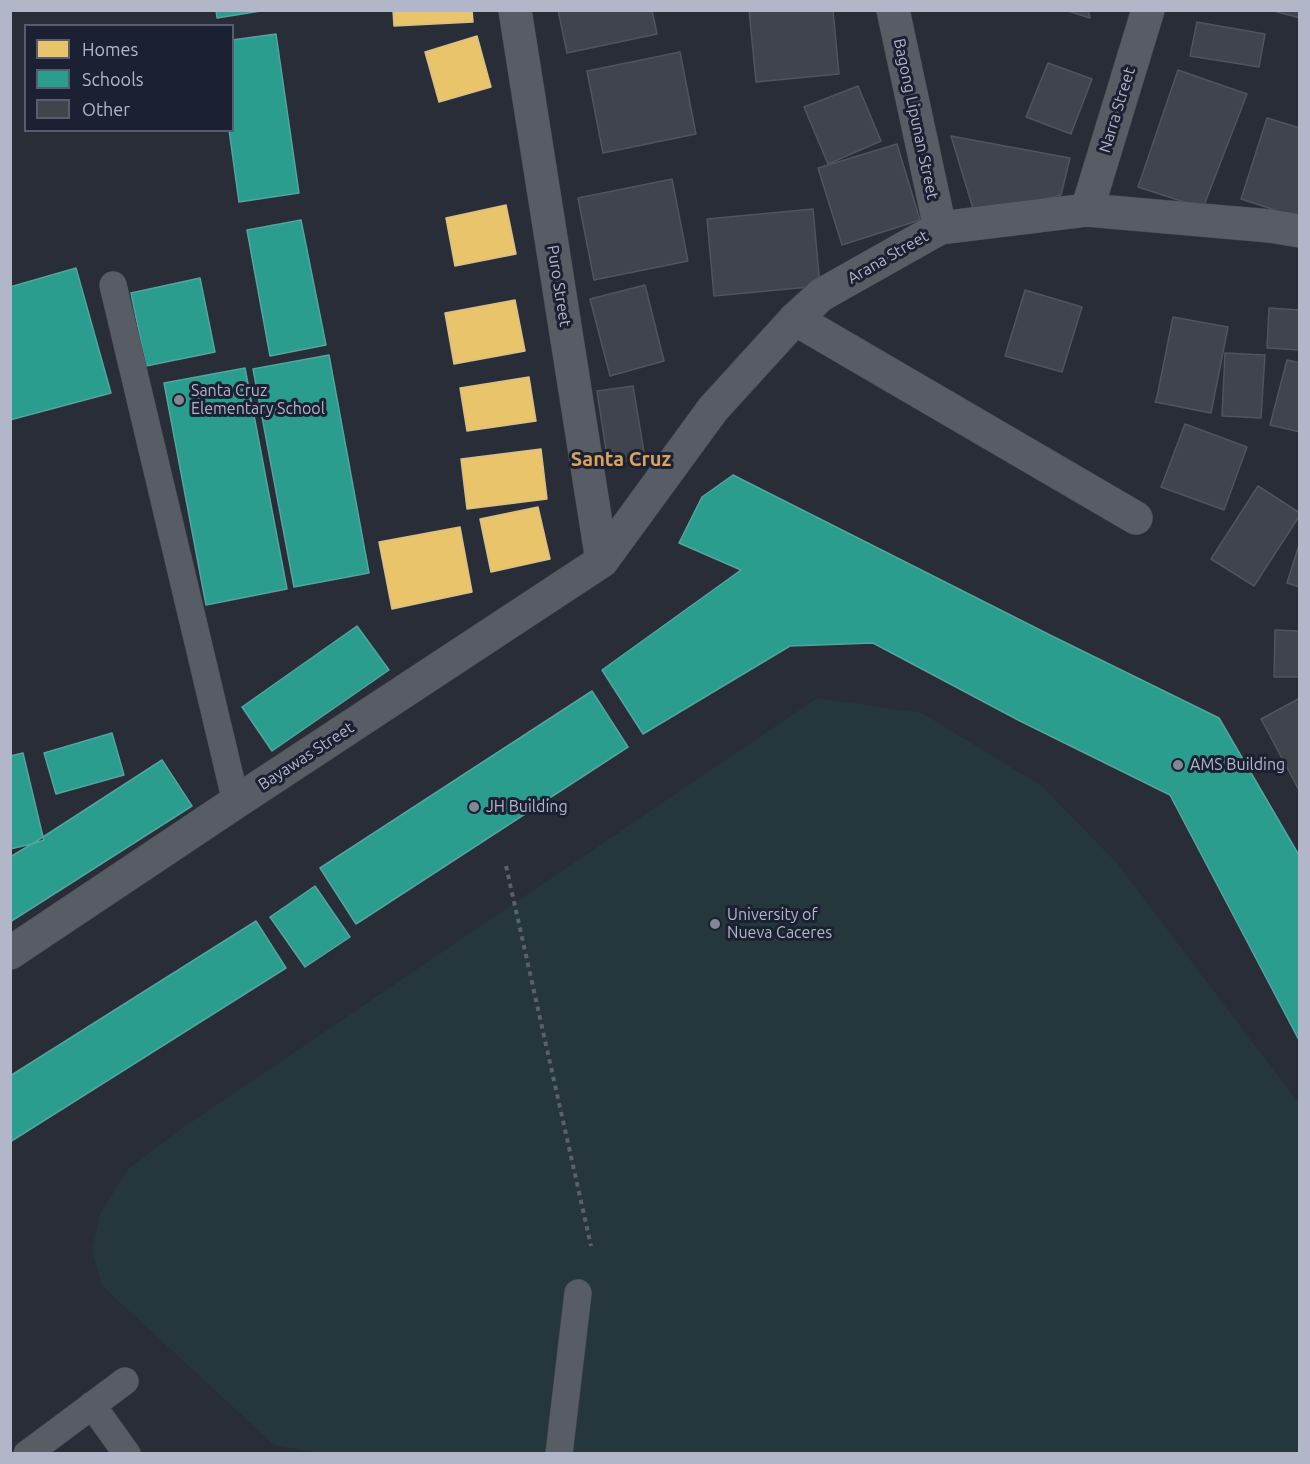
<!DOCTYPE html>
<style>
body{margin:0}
#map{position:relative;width:1310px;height:1464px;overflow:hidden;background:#282d37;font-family:Ubuntu,sans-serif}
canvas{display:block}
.frame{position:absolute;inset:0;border:12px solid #b1b7c8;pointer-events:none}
.legend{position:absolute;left:24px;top:24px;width:210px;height:108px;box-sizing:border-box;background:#1b2132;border:2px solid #575d6e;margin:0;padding:8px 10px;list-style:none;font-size:18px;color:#b1b7c8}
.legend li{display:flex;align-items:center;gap:12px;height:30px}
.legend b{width:30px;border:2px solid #575d6e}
</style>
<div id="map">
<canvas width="1310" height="1464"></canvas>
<div class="frame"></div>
<ul class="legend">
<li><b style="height:16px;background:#e9c46a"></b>Homes</li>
<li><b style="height:16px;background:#2a9d8f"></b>Schools</li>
<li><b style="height:16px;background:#40444c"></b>Other</li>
</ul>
</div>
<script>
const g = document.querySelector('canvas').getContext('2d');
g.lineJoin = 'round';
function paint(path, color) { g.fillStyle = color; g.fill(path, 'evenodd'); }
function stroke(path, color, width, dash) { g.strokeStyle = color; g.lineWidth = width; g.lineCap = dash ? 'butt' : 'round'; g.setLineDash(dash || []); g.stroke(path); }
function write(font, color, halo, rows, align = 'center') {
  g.font = font + ' Ubuntu,sans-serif'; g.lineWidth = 6; g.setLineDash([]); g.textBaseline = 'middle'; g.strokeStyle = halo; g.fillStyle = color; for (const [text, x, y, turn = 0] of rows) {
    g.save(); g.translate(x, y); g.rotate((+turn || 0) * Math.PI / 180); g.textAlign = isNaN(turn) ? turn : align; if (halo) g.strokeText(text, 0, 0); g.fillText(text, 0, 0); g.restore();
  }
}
paint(new Path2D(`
 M817,698L922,713L1042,786L1118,864L1299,1104V1453L324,1454L274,1445L102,1286L92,1251L100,1214L128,1169L184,1127Z`), '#25363d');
const homes = new Path2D(`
 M393,10H472L473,22L394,26Z
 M477,36L491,87L439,102L425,52Z
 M506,205L516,254L455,266L446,218Z
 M515,300L525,351L454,364L445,313Z
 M529,377L536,421L467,431L460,388Z
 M541,449L547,499L467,509L461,459Z
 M538,507L550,559L491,572L480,519Z
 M460,527L472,592L392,609L379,542Z`);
paint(homes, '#e9c46a');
stroke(homes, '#d8c086', 1.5);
const schools = new Path2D(`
 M216,10H267L217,18Z
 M276,34L299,193L239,202L229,130H232V40Z
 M301,220L326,345L270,356L247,230Z
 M76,268L111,393L10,420V287Z
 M200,278L215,352L146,366L131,293Z
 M329,355L369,573L294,587L253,369Z
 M245,368L287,589L206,605L164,383Z
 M733,475L1052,636L1219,718L1300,857V1042L1170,795L1020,721L873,643L790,646L643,734L602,670L741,570L679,543L702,497Z
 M357,626L389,670L272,751L242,707Z
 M592,691L628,747L356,924L320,868Z
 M112,733L124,775L56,794L44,753Z
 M23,753L43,837L32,844L10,849V756Z
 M162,760L192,806L10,922V857L32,844L44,840L43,837Z
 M315,886L350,937L305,967L270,917Z
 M256,921L286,968L10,1142V1076Z`);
paint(schools, '#2a9d8f');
stroke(schools, '#52a5a0', 1.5);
const building = new Path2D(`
 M558,10H652L657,34L567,53Z
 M749,10H833L839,74L756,82Z
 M1065,10H1088L1090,18Z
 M1270,10H1300V18Z
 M1197,22L1265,34L1259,67L1190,56Z
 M680,52L696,134L603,153L587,71Z
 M1048,63L1092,79L1071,134L1026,117Z
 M1178,70L1247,94L1203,208L1138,187Z
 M858,86L881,141L828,164L804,107Z
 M1267,118L1300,128V218L1241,199Z
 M951,136L1070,158L1061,195L975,215Z
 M897,144L920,220L842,245L818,168Z
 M672,179L688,261L594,280L578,198Z
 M813,209L820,286L714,296L707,219Z
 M645,285L664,361L610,376L590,299Z
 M1025,290L1082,307L1062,372L1005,356Z
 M1269,308L1300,310V350L1267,348Z
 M1173,317L1228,327L1211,413L1155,402L1157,397Z
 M1225,353L1265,355L1261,418L1222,416Z
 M1287,360L1300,363V432L1270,425Z
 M633,386L645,458L608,464L597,391Z
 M1185,424L1247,447L1224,510L1161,487Z
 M1258,486L1300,513V515L1254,586L1211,559Z
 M1300,542V587L1287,583Z
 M1275,630L1300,631V677H1274Z
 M1300,698V792L1261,719Z`);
paint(building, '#40444c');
stroke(building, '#50545f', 1.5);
const service = new Path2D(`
 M113,285L236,802
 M92,1405L127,1454
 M27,1454L125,1381
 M559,1454L578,1293`);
const minor = new Path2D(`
 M515,10L602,561
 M893,10L940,228
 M1087,210L1148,10
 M795,319L1136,518`);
const tertiary = new Path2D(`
 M10,953L236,802L602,561L713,409L795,319L821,295L940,228L1087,210L1270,226L1300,231`);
stroke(service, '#444850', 28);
stroke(minor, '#444850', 34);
stroke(tertiary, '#444850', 34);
stroke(new Path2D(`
 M506,866L591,1246`), '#5c6068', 4, [4.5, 4.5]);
stroke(service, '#585c65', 27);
stroke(minor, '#585c65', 33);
stroke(tertiary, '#585c65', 33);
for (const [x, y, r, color] of [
 [179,400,6,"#818795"],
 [1178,765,6,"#818795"],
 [474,807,6,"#818795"],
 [715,924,6,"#818795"]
]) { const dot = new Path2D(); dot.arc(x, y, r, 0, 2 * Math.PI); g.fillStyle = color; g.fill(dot); stroke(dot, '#1b2132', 2); }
write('16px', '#b1b7c8', '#1b2132', [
 ["Narra Street",1117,110,-73],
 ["Bagong Lipunan Street",916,119,78],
 ["Arana Street",888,257,-30],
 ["Puro Street",559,286,81],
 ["Bayawas Street",306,756,-33]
]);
write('16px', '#b1b7c8', '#1b2132', [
 ["Santa Cruz",191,391],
 ["Elementary School",191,409],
 ["AMS Building",1190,765],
 ["JH Building",486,807],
 ["University of",727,915],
 ["Nueva Caceres",727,933]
], 'left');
write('bold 20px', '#d9a35c', '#1b2132', [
 ["Santa Cruz",621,459]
]);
</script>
